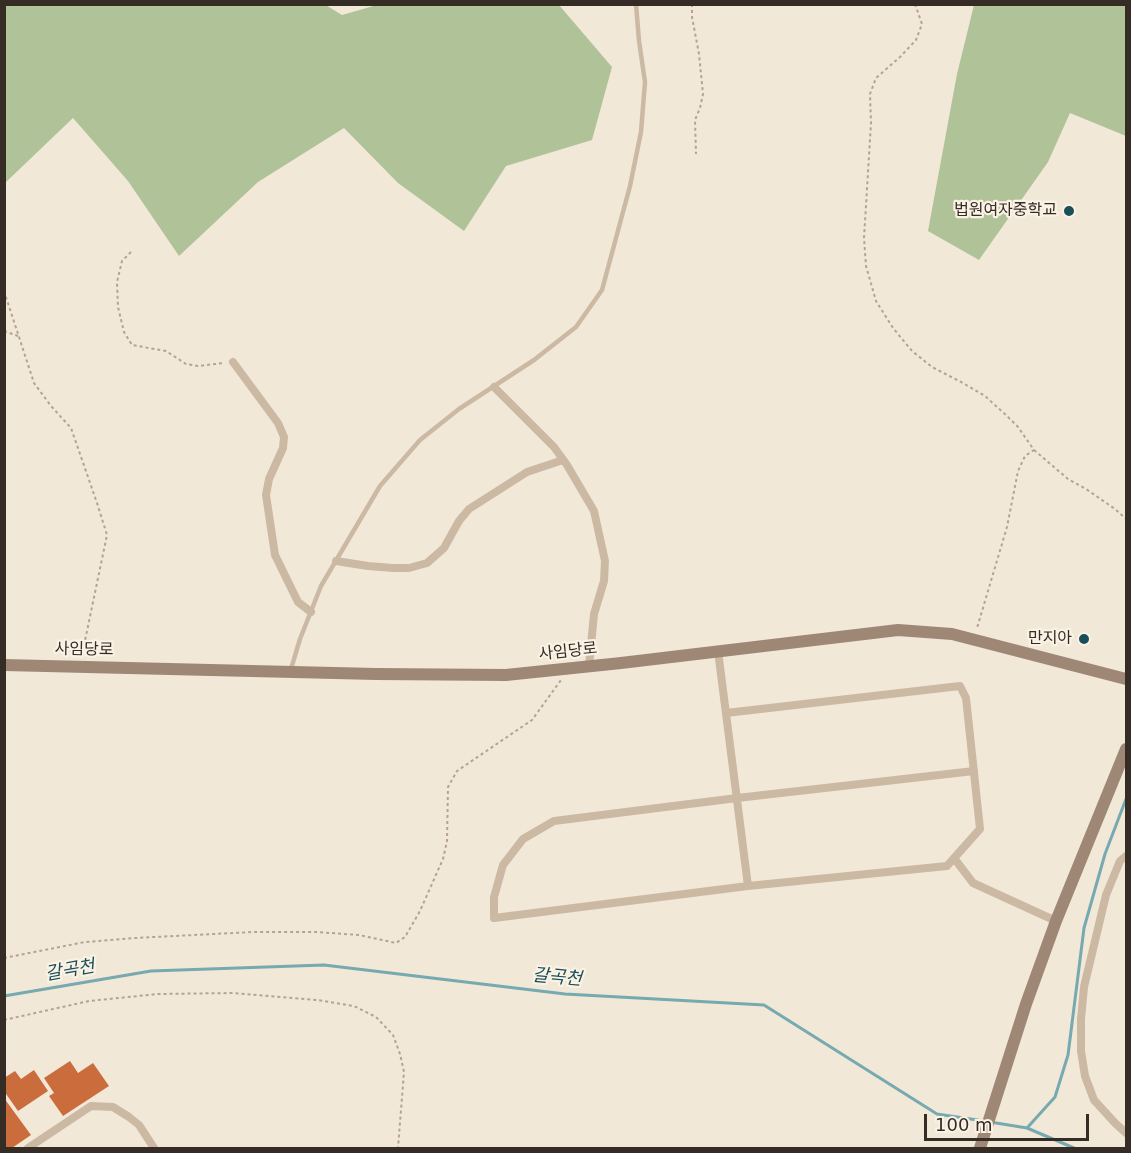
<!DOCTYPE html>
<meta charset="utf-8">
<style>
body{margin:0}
#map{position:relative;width:1131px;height:1153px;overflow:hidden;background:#f2e8d8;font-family:"DejaVu Sans",sans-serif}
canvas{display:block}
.frame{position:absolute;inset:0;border:6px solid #352c26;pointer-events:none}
.scale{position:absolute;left:924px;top:1114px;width:165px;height:27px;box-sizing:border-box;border:3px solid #352c26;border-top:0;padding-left:8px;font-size:18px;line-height:21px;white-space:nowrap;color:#352c26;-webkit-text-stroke:4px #faf2e4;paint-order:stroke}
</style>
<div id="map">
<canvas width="1131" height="1153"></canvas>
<div class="frame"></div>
<div class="scale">100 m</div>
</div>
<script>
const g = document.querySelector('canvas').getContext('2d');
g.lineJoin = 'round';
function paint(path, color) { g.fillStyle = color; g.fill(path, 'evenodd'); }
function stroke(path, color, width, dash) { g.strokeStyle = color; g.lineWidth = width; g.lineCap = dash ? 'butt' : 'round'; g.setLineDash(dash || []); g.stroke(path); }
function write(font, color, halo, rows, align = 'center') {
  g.font = font + ' "DejaVu Sans","Noto Sans KR",sans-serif'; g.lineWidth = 4.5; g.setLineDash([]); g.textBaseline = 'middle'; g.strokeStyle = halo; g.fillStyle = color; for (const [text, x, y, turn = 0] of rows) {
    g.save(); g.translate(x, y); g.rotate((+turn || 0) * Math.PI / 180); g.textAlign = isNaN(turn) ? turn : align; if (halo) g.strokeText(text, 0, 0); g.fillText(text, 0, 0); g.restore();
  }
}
paint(new Path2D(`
 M324,4L342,15L377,5H559L612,67L592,140L506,166L464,231L398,183L344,128L258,182L179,256L128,181L73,118L5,183V5Z
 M974,5H1126V136L1070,113L1048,162L979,260L928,231L957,74Z`), '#b0c298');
stroke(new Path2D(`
 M4,996L151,971L324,965L565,994L764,1005L937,1114L984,1121
 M990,1122L1027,1128L1074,1148
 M1027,1128L1055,1097L1068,1055L1084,928L1105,854L1126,799`), '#76a9b0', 3);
paint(new Path2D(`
 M70,1061L78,1073L93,1063L109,1086L63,1116L49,1096L54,1093L44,1078Z
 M34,1070L48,1091L18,1111L4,1091V1078L15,1071L21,1079Z
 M4,1098L31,1135L12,1148H4Z`), '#cb6c3d');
stroke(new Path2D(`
 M692,4V17L699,54L703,94L700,108L695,120L696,154
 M915,4L922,24L916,40L900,57L876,78L870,94L871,123L864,238L866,266L876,301L893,328L912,351L932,367L963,383L985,396L1006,415L1018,427L1034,450L1025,456L1018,471L1007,527L977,628
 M131,252L122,261L117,282L118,307L124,332L132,345L166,351L186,364L198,366L224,363
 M4,291L34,383L51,406L71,428L97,503L107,535L82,655
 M4,331L18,336
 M1034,450L1068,479L1086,489L1115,509L1126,519
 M4,958L85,942L135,938L253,932H316L359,935L396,943L405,937L420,911L443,859L447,841L448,787L457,771L532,720L561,680
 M4,1020L89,1001L158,994L233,993L317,1000L354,1006L376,1017L393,1035L400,1054L404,1072L398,1148`), '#b6a38e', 2, [3, 3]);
stroke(new Path2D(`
 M291,669L300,639L321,586L380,486L420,440L459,409L534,360L576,327L602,290L630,186L641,132L645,82L639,41L636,4`), '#cbb9a4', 4.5);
stroke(new Path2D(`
 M233,362L278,423L284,437L283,448L269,479L266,495L275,555L298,602L311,612
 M494,387L554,447L567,465L594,511L605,561L604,581L594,614L589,666
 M336,561L368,566L393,568H409L427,563L444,548L459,521L469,509L527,472L563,460
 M718,651L748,886
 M726,713L960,686L966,698L980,829L947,866L748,886L494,918V897L503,865L523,839L554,821L737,798L974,771
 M1126,856L1120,861L1106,895L1084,987L1081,1019V1051L1085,1076L1094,1100L1115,1123L1126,1133
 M954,858L973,883L1056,921
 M28,1148L91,1106L113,1107L129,1117L139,1125L154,1148`), '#cbb9a4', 8);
stroke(new Path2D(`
 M4,665L376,674L506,675L621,663L898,630L952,634L1126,679
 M980,1148L1026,1004L1056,921L1126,749`), '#9e8875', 12);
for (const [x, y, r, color] of [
 [1069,211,6,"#1a4f59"],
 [1084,639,6,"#1a4f59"]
]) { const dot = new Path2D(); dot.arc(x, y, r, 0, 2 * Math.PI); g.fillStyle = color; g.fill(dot); stroke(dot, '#faf2e4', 2); }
write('16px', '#352c26', '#faf2e4', [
 ["법원여자중학교",1057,211],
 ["만지아",1072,639]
], 'right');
write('16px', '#352c26', '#faf2e4', [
 ["사임당로",84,650,1],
 ["사임당로",568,652,-6]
]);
write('italic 18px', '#1a4f59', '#faf2e4', [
 ["갈곡천",70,971,-10],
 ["갈곡천",557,978,5]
]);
</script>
